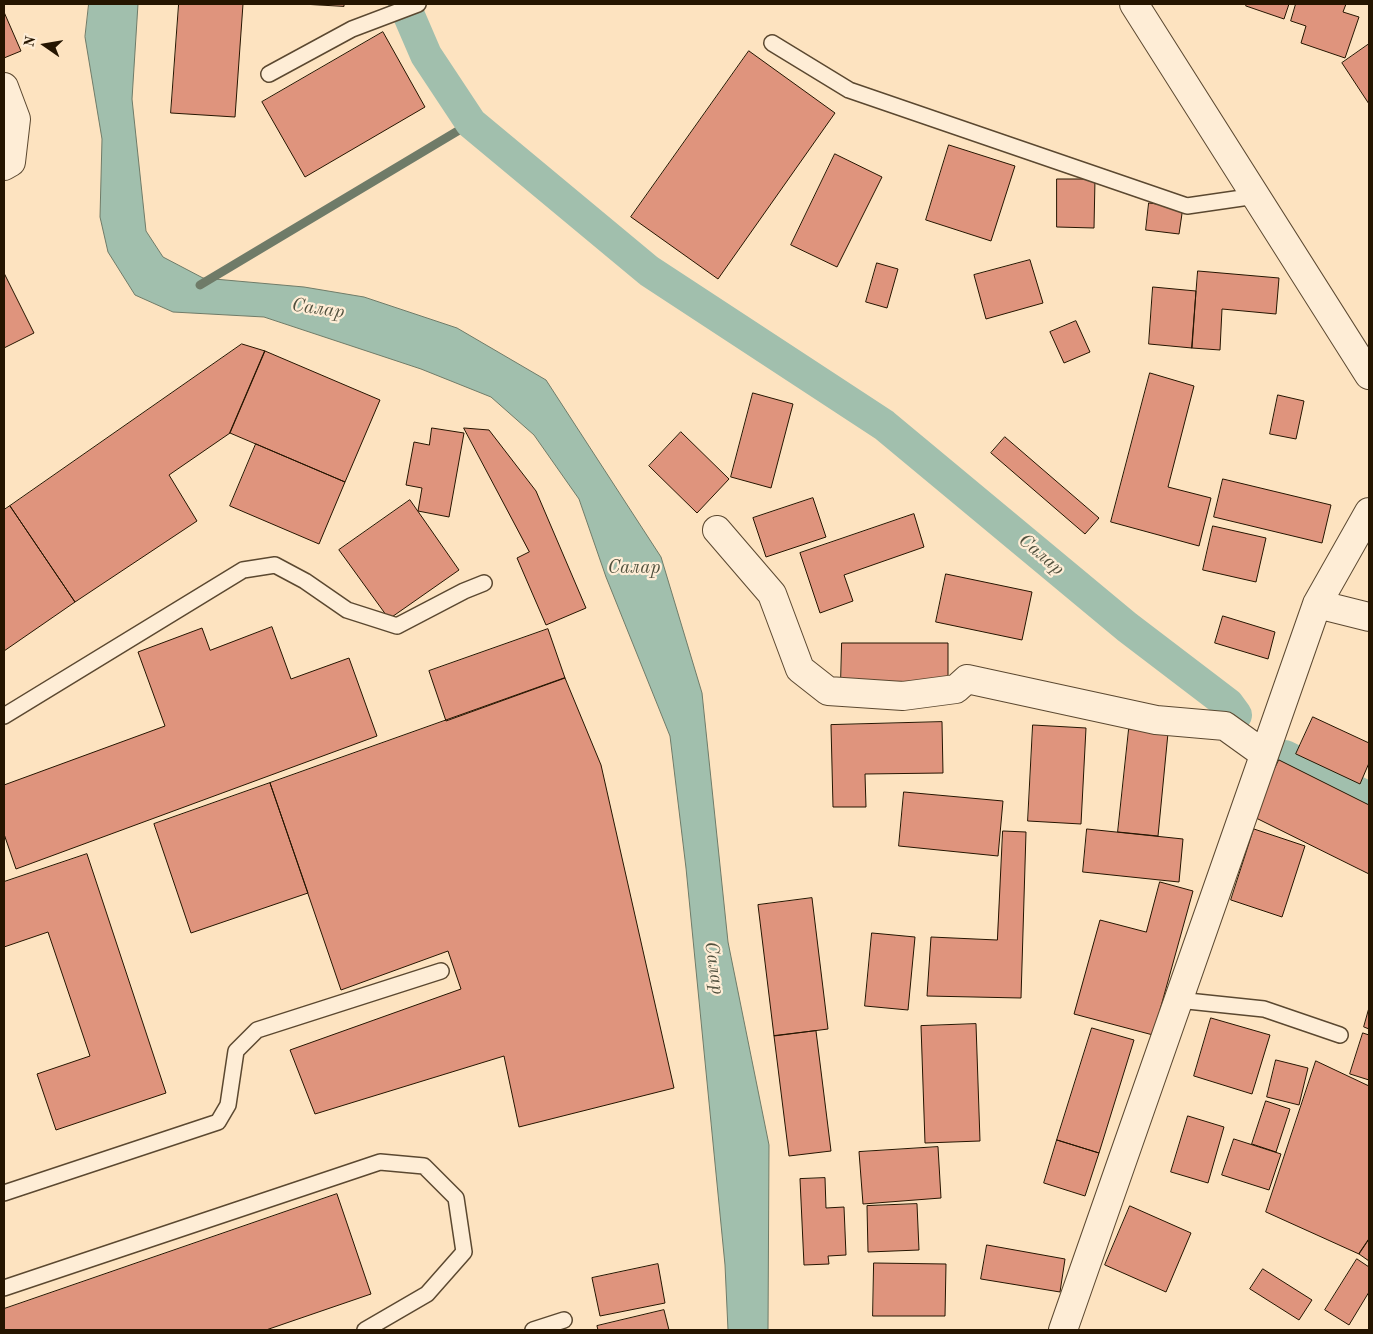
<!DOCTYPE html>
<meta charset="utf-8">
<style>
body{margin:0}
#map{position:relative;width:1373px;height:1334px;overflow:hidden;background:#fde3c0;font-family:"Old Standard TT",serif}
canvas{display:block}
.frame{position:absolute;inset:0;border:5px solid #251500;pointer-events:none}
.north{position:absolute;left:20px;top:20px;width:50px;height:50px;-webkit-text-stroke:4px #feedd6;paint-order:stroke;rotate:283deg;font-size:14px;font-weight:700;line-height:20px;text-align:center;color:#251500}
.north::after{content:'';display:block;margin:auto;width:18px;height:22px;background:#251500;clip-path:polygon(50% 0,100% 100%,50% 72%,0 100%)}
</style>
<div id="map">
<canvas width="1373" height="1334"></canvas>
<div class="frame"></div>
<div class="north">N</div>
</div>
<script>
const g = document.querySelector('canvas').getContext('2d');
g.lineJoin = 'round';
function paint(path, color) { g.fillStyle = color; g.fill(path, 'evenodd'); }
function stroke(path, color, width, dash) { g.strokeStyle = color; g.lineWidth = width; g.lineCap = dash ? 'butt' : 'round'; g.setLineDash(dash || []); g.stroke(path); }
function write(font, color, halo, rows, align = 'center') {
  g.font = font + ' "Old Standard TT",serif'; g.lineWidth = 4.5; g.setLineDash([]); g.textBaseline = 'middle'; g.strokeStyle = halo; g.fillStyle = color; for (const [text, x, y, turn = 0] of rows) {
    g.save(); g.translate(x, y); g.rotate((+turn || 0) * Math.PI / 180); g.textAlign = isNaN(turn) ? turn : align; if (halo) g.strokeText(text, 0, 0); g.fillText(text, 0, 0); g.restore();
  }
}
const water = new Path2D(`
 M89,4H138L132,99L146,231L163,257L203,278L304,287L364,297L457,328L546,380L661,557L702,693L728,942L769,1145L768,1330H728L725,1265L686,868L670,736L606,577L579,499L534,435L491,397L421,369L264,317L173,312L135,295L108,252L100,217L102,139L85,37Z`);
paint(water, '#a1bfad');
stroke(water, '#6f7b68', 1);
stroke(new Path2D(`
 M200,285L471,123`), '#6f7b68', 9);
stroke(new Path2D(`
 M404,4L426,55L471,123L649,271L884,425L1127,627L1228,704L1236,715
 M1285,756L1369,798`), '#a1bfad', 32);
const building = new Path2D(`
 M179,4H243L235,117L171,113Z
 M302,4H344V6Z
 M1247,4H1289L1284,19L1246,6Z
 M1296,4H1346L1343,12L1359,17L1345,58L1301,43L1306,26L1291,21Z
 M4,12L21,51L4,58Z
 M383,32L425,107L305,177L262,102Z
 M1369,44V104L1342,63Z
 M749,51L835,113L718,279L631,217Z
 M949,145L1015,166L991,241L926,220Z
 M835,154L882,177L837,267L791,245Z
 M1057,179H1095L1094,228L1057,227Z
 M1149,203L1183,207L1179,234L1146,230Z
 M1030,260L1043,303L986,319L974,275Z
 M877,263L898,269L887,308L866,302Z
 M1198,271L1279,278L1276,314L1222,309L1220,350L1192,348Z
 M4,273L34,333L4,348Z
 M1153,287L1196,291L1192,348L1149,344Z
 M1076,321L1090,352L1064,363L1050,332Z
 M242,344L265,351L230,433L169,475L197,521L75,602L10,506Z
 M265,351L380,400L345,482L230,433Z
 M1150,373L1194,386L1168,487L1211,498L1199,546L1111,522Z
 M753,393L793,404L771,488L731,477Z
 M1278,395L1304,401L1296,439L1270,434Z
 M432,428L464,433L449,517L418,511L422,488L406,485L414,442L429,445Z
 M464,428L489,430L536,491L586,608L546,625L517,558L529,552Z
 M681,432L729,479L697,513L649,466Z
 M1005,437L1099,518L1085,534L991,453Z
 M256,444L345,482L319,544L230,506Z
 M1223,479L1331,505L1322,543L1214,517Z
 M813,498L826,537L766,557L753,518Z
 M410,500L459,570L389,619L339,550Z
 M10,506L75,602L4,651V510Z
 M914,514L924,547L844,575L853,601L820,613L800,553Z
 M1213,526L1266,538L1256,582L1203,570Z
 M946,574L1032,592L1022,640L936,622Z
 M1223,616L1275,632L1268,659L1215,643Z
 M272,627L291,679L349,658L377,736L16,869L4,834V785L165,726L138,652L202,628L210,650Z
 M548,629L565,678L446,721L429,671Z
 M842,643H948V681L841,682Z
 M565,678L601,765L674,1088L519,1127L504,1056L315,1114L290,1050L461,989L448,951L341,990L270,783Z
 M1313,717L1369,743V763L1360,784L1296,754Z
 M942,722L943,773L865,774L866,807H833L831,725Z
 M1033,725L1086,728L1081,824L1028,821Z
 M1129,729L1168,733L1158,836L1118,832Z
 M1279,760L1369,805V874L1252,816Z
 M270,783L308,893L191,933L154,824Z
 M904,792L1003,801L998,856L899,846Z
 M1087,829L1183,839L1179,882L1083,872Z
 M1254,829L1305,846L1282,917L1231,900Z
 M1003,831L1026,832L1021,998L927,996L931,937L997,940Z
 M87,854L166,1093L56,1130L37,1074L90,1056L48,932L4,947V882Z
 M1160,882L1193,891L1153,1035L1074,1014L1100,920L1146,932Z
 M812,898L828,1029L774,1036L758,905Z
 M872,933L915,937L908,1010L865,1006Z
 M1369,1008V1029L1364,1027Z
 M1211,1018L1270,1035L1252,1094L1194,1076Z
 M976,1024L980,1141L925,1143L921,1026Z
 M1092,1028L1134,1040L1099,1153L1057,1140Z
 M816,1031L831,1151L789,1156L774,1036Z
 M1363,1033L1369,1035V1080L1350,1074Z
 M1276,1060L1308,1068L1299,1105L1267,1097Z
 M1316,1061L1369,1086V1239L1359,1254L1266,1212Z
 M1266,1101L1290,1109L1276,1152L1252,1144Z
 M1188,1116L1224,1127L1208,1183L1171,1172Z
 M1234,1139L1281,1154L1269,1190L1222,1175Z
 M1057,1140L1099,1153L1085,1196L1044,1183Z
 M938,1147L941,1198L863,1204L859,1152Z
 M825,1178L826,1208L844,1207L846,1255L828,1256L829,1264L804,1265L800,1179Z
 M337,1194L371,1294L266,1330H4V1309Z
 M917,1204L919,1250L868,1252L867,1206Z
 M1130,1206L1191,1233L1166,1292L1105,1265Z
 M1369,1239V1261L1359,1254Z
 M987,1245L1065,1259L1060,1292L981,1279Z
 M1357,1259L1369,1267V1292L1349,1325L1325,1310Z
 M874,1263L946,1264L945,1316H873Z
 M658,1264L665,1303L600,1316L592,1278Z
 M1263,1269L1312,1300L1299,1320L1250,1289Z
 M664,1310L669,1330H598L597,1326Z`);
paint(building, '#df947d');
stroke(building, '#251500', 1);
const service = new Path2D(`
 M772,43L849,90L1187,206L1256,196
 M269,74L352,29L418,4
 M4,716L243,570L275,565L305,581L347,610L397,626L464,591L484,583
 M1178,1000L1264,1009L1340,1035
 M4,1193L218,1122L228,1105L236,1051L257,1030L441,971
 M4,1288L380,1162L424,1166L456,1198L464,1252L427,1294L365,1330
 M533,1330L564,1320`);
const minor = new Path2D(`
 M1134,4L1369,375
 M4,87L16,119L11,162L4,166
 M717,530L772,594L800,669L828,691L903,696L956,689L967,679L1156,720L1225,726L1264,754
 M1317,604L1369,617
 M1063,1330L1317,604L1369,512`);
stroke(service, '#5b4830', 18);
stroke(minor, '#5b4830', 30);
stroke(service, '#feedd6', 15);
stroke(minor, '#feedd6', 28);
write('italic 19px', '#50503d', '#feedd6', [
 ["Салар",318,309,8],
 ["Салар",1041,555,40],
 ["Салар",634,568],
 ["Салар",714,968,82]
]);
</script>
